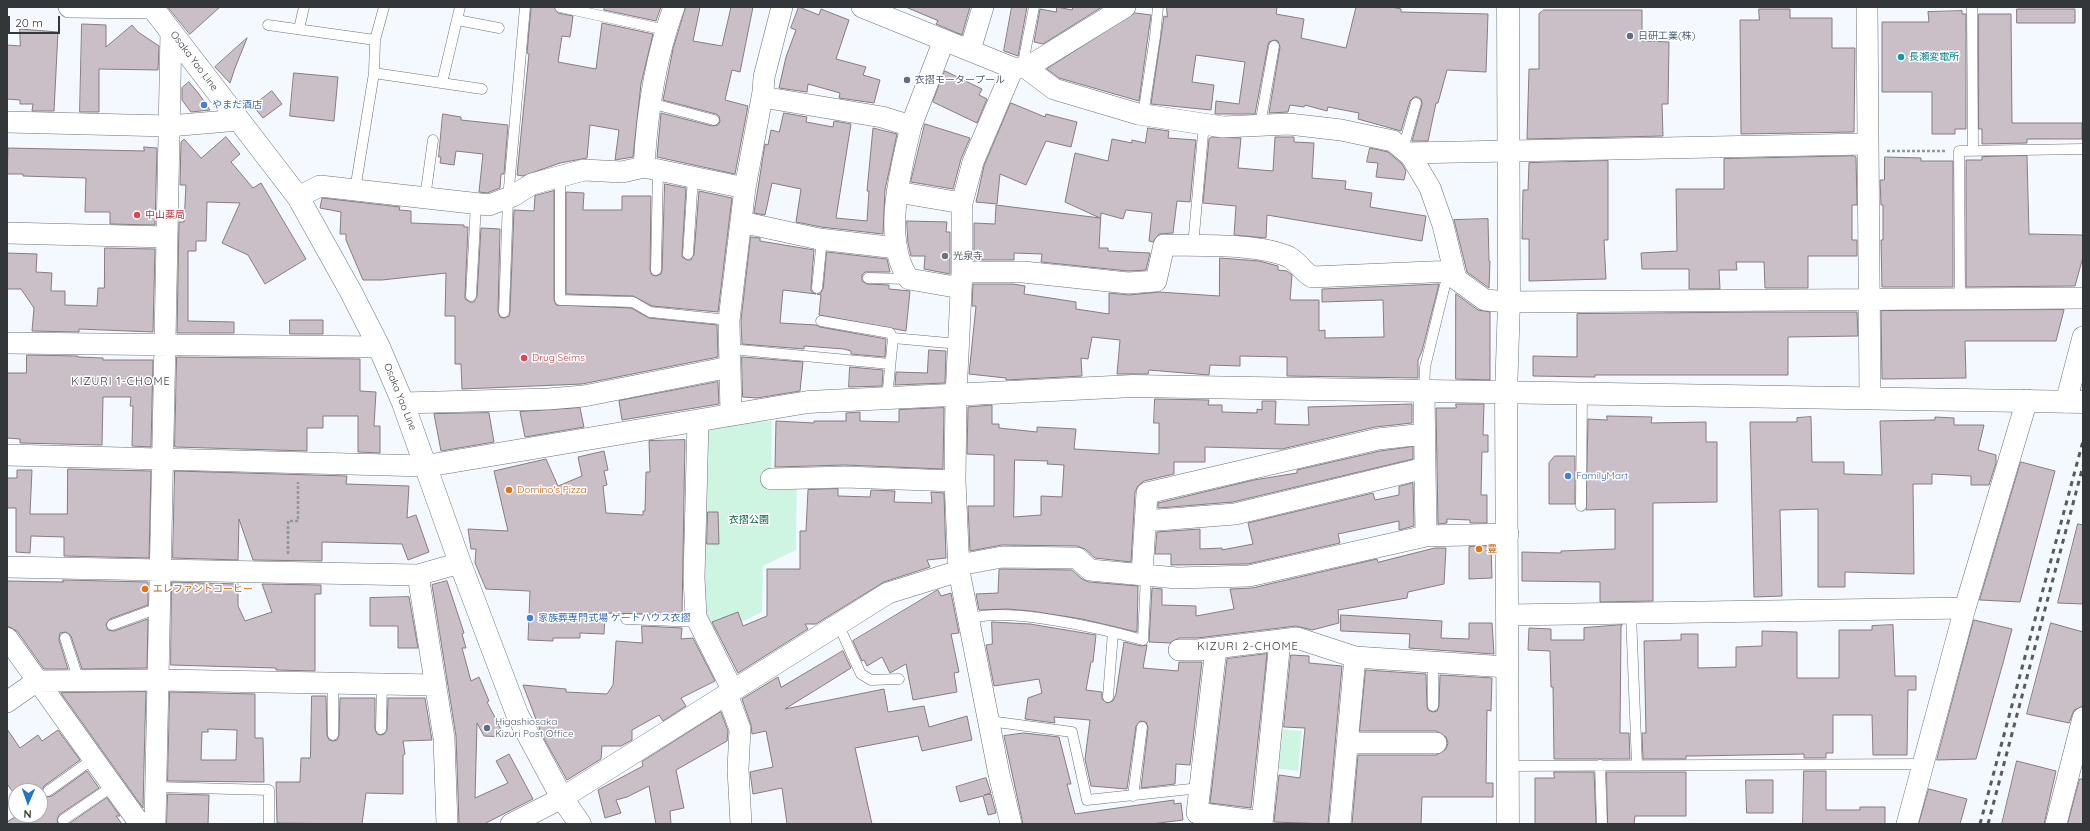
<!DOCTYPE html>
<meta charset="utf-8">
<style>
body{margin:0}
#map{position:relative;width:2090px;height:831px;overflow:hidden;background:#f3f9fe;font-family:Quicksand,sans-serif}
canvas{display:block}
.frame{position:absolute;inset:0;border:8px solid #33373a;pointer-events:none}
.north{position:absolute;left:8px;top:783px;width:40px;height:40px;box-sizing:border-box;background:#fff;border:1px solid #adafb0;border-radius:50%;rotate:182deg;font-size:11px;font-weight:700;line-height:16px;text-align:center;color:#33373a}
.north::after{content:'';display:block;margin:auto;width:14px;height:18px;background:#2676c5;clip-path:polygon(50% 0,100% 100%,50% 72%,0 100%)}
.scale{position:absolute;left:8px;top:16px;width:52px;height:18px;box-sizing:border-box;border:2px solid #33373a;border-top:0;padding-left:5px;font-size:12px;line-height:14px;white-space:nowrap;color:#33373a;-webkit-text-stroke:3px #fff;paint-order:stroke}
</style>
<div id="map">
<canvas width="2090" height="831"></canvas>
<div class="frame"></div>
<div class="north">N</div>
<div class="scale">20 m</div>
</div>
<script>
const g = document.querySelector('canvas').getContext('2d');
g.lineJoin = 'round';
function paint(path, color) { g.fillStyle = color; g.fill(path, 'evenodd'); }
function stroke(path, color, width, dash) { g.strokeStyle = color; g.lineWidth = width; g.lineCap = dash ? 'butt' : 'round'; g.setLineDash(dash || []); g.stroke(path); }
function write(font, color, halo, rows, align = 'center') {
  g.font = font + ' Quicksand,"Noto Sans JP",sans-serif'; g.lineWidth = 3; g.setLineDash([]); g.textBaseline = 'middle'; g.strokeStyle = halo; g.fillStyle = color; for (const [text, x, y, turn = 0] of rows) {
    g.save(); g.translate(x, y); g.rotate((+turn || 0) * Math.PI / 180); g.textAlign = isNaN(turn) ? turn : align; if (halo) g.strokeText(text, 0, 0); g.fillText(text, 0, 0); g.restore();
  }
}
paint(new Path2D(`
 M772,421L771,473H797L796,550L763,566L762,612L711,637L701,616L702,429L709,425Z
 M1278,729L1302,731L1298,771L1274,768Z`), '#cef5e1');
const building = new Path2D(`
 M168,7H220L190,34Z
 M534,7H554L558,13L573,16L570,37L562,36L558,62L596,69L602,23L653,34L641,84L633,157L615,160L619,130L590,125L587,158L560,163L523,176L517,175L529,54L527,53L531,8Z
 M605,7H661L656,21L604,10Z
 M686,7H700L693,41L722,46L731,7H753L740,72L732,70L725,100L748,106L735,174L657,157L661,113L712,126L718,125L720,121L719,116L716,114L663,100L673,49Z
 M799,7L819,15L821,9L849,20L836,59L866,67L863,75L880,80L874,103L839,98L840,93L808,84L807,92L779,88L786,57L796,30L791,28Z
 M906,7H970L962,35L936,24L938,21Z
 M1012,7H1027L1018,56L1004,51Z
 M1057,7L1072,10L1073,7H1102L1043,44L1034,42L1040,9L1056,12Z
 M1167,7H1277L1276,14L1304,19L1301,38L1346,48L1356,7H1392L1401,9V12L1488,14L1486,72L1447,70L1438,103H1436L1428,141H1412L1422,104L1421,99L1417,97H1414L1410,101L1401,131L1358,119L1359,113L1328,107L1327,111L1305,105L1304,107L1290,105L1288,112L1269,113L1280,47L1278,41L1275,40L1269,42L1268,45L1255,114H1215L1216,101L1239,104L1245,62L1196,55L1192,82L1214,85L1211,110L1151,104L1164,16L1167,17Z
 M1759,9H1790V18H1832V48H1855L1854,132L1741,134L1740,20H1759Z
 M2017,9H2075V23H2017Z
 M1544,10H1642V41L1669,42L1668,104H1662L1663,136L1527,139L1529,69H1539V14Z
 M1962,11V14H1966V129H1955V134H1932V92H1882V22H1929L1928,12Z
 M1135,13L1151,15L1139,101L1059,78L1047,69Z
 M1979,14H2011L2012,123H2082V139H2027V143L1982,144V129H1979Z
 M82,24L106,25V47L132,25L138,32L159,46L158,70L99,69V112H80Z
 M20,29L58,32L54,111H32L33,104H20V100L7,99V45L20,46Z
 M247,38L235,68L230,83L215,67Z
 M945,71L982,89L979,95L987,99L977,123L933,102Z
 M294,73L338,77L334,121L290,116Z
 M189,82L199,94L210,110L191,112L182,100V88Z
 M272,91L282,104L263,118L253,106Z
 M1011,103L1045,117L1046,114L1077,122L1071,147L1046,141L1026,185L1000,174L997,204L976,202L984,166Z
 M784,113L807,117L806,122L833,127L834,121L851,124L836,218L867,221L869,191H867L873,128L897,134L885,190L883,234L821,227L796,222L801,189L772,183L765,215L754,213L765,144L768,145L771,130L779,132Z
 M443,114L461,117V120L508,125L504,174H501L500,188L487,193L479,192L483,154L456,151L454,165L440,163L441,157H439Z
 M925,124L970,138L961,159L953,189L911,182Z
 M1148,128L1169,131L1168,138L1196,140L1190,202L1177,201L1173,233L1159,234L1153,242L1149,241L1152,213L1126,210L1123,219L1101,213L1099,248H1108V251L1150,253L1146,270L1128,271L1041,262L1042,254L1014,253V260H974V223L995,224L996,205L1100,218L1065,202L1075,153L1108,161L1112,139L1132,143V140L1145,143Z
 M226,137L240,154L231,162L253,188L261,183L306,259L265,284L248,255L222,243L240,203L207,202L206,241H196V251H188V321L234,322V333H177L179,222H184L186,185H180L181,142L184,139L201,158Z
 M1212,137L1241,138L1238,168L1273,171L1275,137H1294V142L1314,143L1312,178L1346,181L1345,189L1372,193L1370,207L1426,216L1422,241L1267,215L1266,238L1234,235L1236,206L1203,203L1209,139Z
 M144,147L157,148L155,225L110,224V212H85L86,178L23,176V174H7L8,148L144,151Z
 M1370,148L1388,152L1402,164L1406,171L1404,180L1376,177L1378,163L1367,162Z
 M1854,156L1856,157L1857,205H1852V240H1857V256H1808V288H1765L1764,262H1736L1737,270H1719L1720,289H1689V269H1642L1641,253L1677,251L1676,189H1724V159Z
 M2027,156L2029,234L2083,235V257L2075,286L1966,287V160H1982V157Z
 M1885,157L1921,158V161H1953V287H1882L1881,240H1883V205H1881L1880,180H1884Z
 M1608,161V240H1604L1606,279L1529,281V239H1522L1523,190H1528L1529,163Z
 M665,184L686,188L682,254V257L687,260H691L694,254L699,191L732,198L718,312L652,306L633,296L566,294V192L584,193L583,210H622V196H651L650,270L652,275L656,276L661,274L662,270Z
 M554,191V300L556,305L631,308L649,318L717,325L718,357L582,384L462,389L461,364H455V316H445L446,273L382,280H363L346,240V234H340L341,212L320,208L322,198L400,207L399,210L411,211V223L464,225V227H468L465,296V299L470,302H474L477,296L481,228L500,229L498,312L500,317L504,318L509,316L510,312L514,210L534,211L535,196Z
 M1488,219L1489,261H1490L1489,288L1467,272L1454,220Z
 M907,221L947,222L946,232H950V274L924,269L925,256H911L908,243Z
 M751,237L760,238V241L814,250L811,287V291L816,294L783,290L780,323L816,325L820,327L886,339L885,357L851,354V351L844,349L804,346V349L742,344L741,321Z
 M105,248L155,249L153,332L79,329V332L32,331L34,308L21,289H7V253L37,254L36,272L52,273L51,291H65V305L97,306L98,288H104Z
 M827,252L887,259L890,272H865L862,275V281L867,284L889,285V289L910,291L906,331L819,315L821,295L817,294H820L823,289Z
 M1220,258L1259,261L1278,266V270L1287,271L1292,275L1290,300H1319V331L1325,330V338L1384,337L1383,300L1322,302V289L1439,284L1422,351L1418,360V378L1287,376V357L1240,356V366L1210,365L1209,375L1149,370L1148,374H1117L1120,340L1092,337L1088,359L1081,358L1082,376L1006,380V378L969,374L976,306H972L973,284H1013L1025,286L1024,294L1076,302V309L1109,314V293L1129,295L1159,292L1219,296Z
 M1456,294L1478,310L1490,312V380L1456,379Z
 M2064,310L2056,341H1965L1966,378L1882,379L1881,311Z
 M1766,312H1857L1858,336L1788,337V375H1595V377L1533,376V356L1577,357V314Z
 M290,320H323V334H290Z
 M929,350L946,351L945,383L895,385L896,372L927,373Z
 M27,355L78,356V357L103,358V360H153L151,447L132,446L133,406H130L131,397H103L102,445L20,443V439L7,438V373H26Z
 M177,357L360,359V391L376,392L374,426H380V453L358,452V416H323V428H307V451L175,447Z
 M742,357L803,362L800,391L757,398L743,397Z
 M850,367L883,370L882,386L849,387Z
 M718,382L719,404L622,420L619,401Z
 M1155,399L1209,400L1208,405H1222V412L1257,413V409L1262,410V401H1276L1275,424L1309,425L1308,407L1412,404V423L1375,427L1282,449L1205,447V462H1174V474L1144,481L1138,486L1135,492L1131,562L1095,558L1085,549L1077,546L1002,545L970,551L968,506H994V455L967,454L968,407L992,405V424H999V428L1037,432V427L1076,429L1074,449L1159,454V423H1154ZM1015,460L1048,461L1047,464L1064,465L1062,497L1041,496V515L1014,517Z
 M1456,404H1484L1483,435H1488V452H1482L1481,495H1487V523H1470V520L1447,519V523L1438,524L1436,408H1456Z
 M580,408L584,427L525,437L520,412Z
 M944,408L943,469L845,465L775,467L776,421L814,423V421H846V413L860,412V421L899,422V410Z
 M489,413L494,442L441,451L434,414Z
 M1607,416L1652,417L1651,423L1706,422V442H1717V502L1653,503V601L1600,602V582L1522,581V552L1561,553V551L1615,549V509L1586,510L1588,419L1607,420Z
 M1811,417L1812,462H1844V474L1882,475L1880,421L1935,420V417L1954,418V425H1984L1978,450L1996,455V463L1989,485H1971V476L1932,474V484H1913L1914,574L1845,572V587H1818V509L1780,510L1782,596L1754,597L1750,422H1797V418Z
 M685,440L682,615L605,613L604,634L580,633V638H553V641L528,640L530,591L486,589L475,563L476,549H471L468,529L508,531L494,471L546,459L558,486L582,476L578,457L604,451L608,470L604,471L607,485L603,486L606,513L643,515V511H645L646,472H650L649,441Z
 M1413,447V459L1233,502L1158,508V503L1254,480L1297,473V470L1380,451Z
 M1555,456H1575V504H1549V463Z
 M2021,462L2055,471L2020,602L1980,600Z
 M68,469L151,471L149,558L64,556V537L31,536L30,553L16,552V508H7V478H17V470H32L30,514H67Z
 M175,471L347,476L346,484L409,486L407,518L416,515L429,552L408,560L402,544L322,542V561L253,560L239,519L238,560L173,558Z
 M1413,483L1414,526L1399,530V521L1338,534L1340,543L1248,564L1171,565V554H1155L1157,532L1200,529V549L1222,548V550L1253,544L1248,523L1373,493L1375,500L1399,495V487Z
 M838,489V496L870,497L871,490L895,491L894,502L932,503L931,492L944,493L946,558L927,560L930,567L884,582L816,624H805L808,629L738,673L712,622L738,612L743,626L767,616V569H800V531H806L808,490Z
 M708,512H718L719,544H707Z
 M2078,524L2083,525V604L2058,603Z
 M1491,546L1492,578L1469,579V547Z
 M1435,548H1446L1444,584L1408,592L1407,598L1338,610L1339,623L1312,630L1296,626L1197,638H1179L1170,643L1149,642L1152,588L1162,589V605L1196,606V616L1234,609L1230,589L1252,588L1377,559L1378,562Z
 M1003,569L1072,570L1082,579L1089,582L1138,586L1137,632L1082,619L1031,611L1007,609L979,610L976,594L998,593L999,570Z
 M63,580L148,582V605L110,619L106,624L108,630L114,631L148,619L147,668L82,669L71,636L66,632L60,633L59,640L68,669H44L17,631L7,626V581L63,582Z
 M447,581L464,633L462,634L466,648H462L471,681L479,677L489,701L487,702L505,737L484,736L477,723L475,798L508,783L496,761L509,754L533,799L484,824H459L456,736L432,585Z
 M172,582L238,584V606L245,621L272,612L262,584L321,585V594H315V671L276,670V668L171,665Z
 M938,590L941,596L951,593L959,633L951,634L959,672L954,673L957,692L913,700L906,664L890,673L882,657L867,666L864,660L862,661L853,641Z
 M409,597L418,648H398V626H370V598Z
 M1341,615L1442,621L1441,638L1469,639V623H1492L1494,654L1409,648L1410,634L1341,631Z
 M1974,620L2012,629L2003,663L1976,759L1937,760Z
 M992,622L1030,624L1096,635L1093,662H1091L1086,690L1102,692V699L1107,703L1113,701L1116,694L1124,642L1141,646L1147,645L1143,668L1178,671L1179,662H1202L1190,765L1176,764L1175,784L1141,788L1148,728L1146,722L1140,721L1136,726L1127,789L1091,786L1085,759L1090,720L1054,717L1055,723L1025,719L1028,698L1042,693L1039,679L994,686L986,645L992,644Z
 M2051,623L2083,632V706L2074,710L2069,723L2027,714Z
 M1622,625L1621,627L1620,733H1629L1630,759H1554L1553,687H1551L1550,651L1528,650L1529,628L1551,629V640H1584V628Z
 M1893,625L1895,676H1916V690H1908L1907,755H1873L1872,715H1833V753H1826V758H1804V754L1693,756H1686V759H1643L1642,733H1646L1644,641L1681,640V634H1698V668L1736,667V647L1762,646V631L1797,632V678H1839V630H1872V626Z
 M642,626L682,628L681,639L693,638L715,681L681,698L686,706L663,721L659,715L632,730V740L621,746H602L601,759L567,780L542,735L523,685L566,689V692L607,694L613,685L616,641L642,643Z
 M843,651L851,668L785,709L884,689L888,712L924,706L929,727L967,716L972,740L922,751L918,736L855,748L872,824H787L782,788L753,794L750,772L773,767L766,731L752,734L751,725L742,699L778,677L781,687Z
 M1267,654L1251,808L1210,803L1227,659Z
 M1291,655L1309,656V663L1342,666L1328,824L1274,822L1279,775L1300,778L1305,728L1284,727Z
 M1366,670L1426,674L1427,706L1428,710L1433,712L1437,711L1439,706L1440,675L1492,678L1491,711L1487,710L1486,783H1493V797H1422L1421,824H1352L1358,755H1436L1446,749L1448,743L1446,737L1436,731H1360Z
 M146,692L145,725L143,808L61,693Z
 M170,692L255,694V738H263L264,782L168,781ZM208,729L237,730L236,760H201L202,732H208Z
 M312,696H326L327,735L329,740L333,741L337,740L339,735L340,698H375V729L377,734L381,735L384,734L387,730L388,698H425L432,740L403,741L405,754L403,755V794L366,793L362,824L277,823L276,782H300L301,758H310Z
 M721,712L728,731L727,741L676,770L684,808L670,811L671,824H656L649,786L627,797L616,800L621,813L605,818L598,790L643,766L642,762Z
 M7,729L20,748L38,735L42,741L58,730L80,760L44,786L42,791L45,797L52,796L87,771L99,788L59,815L57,820L58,824H7V822L18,815H40V791H16V796L7,784Z
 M1024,733L1059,737L1071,784H1067L1075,814L1174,800V804L1181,803L1183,820L1151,824H1023L1004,736Z
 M2017,761L2056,771L2044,824H2002Z
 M1804,771H1826V810H1860V807H1885V824H1803Z
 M1554,772H1594L1596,824H1535V778H1554Z
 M1607,772H1686V816H1635L1634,824H1608Z
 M986,778L991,793L984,795L991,794L996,813L988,815L983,796L960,802L956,787Z
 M2080,779H2083V824H2068Z
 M1746,780H1773V813H1747Z
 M1929,789L1967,799L1960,824H1919Z
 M168,794L209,795L208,824H167Z
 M107,798L120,816H116L122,824H69Z`);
paint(building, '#cabfc6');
stroke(building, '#867c82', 1);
const lane = new Path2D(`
 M560,7L666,30
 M1972,7L1973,150
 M457,20L499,28
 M268,25L375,40
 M299,29L304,7
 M1022,68L1034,7
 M374,73L482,89
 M442,83L460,7
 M650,103L714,120
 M1143,115L1155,37L1158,7
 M1260,125L1274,46
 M1403,149L1416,103
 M560,176V300L633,302L650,312L729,320
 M355,190L374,73L375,40L384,7
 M425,198L433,140
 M1193,246L1204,123
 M688,254L693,177
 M656,270L658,170
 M868,278L909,279
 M817,288L822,239
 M471,296L476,204
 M1960,299L1959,151L2083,149
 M504,312L508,199L525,7
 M821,321L890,333L893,338
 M730,349L890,364
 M1424,392L1425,367L1445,285L1453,272
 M887,398L893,338L959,344
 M1581,506L1582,395
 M1631,614L1637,765
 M626,619L699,622
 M969,619C1007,606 1103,629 1143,640L1146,575
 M838,624L861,674L871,680L899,679
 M112,625L161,607
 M65,638L79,681
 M1108,697L1113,632
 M1433,706V662
 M989,721L1072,732L1087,800L1200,788
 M381,729L382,684
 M333,735V683
 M1600,765L1602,824
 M1508,766L1923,764
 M156,787L269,790V824
 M48,791L93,759
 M1133,796L1142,727
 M63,820L113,786`);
const street = new Path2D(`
 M69,7L152,8
 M862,7L1013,68H1026L1125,7
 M1867,7L1870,398
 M970,50L983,7
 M1026,68L1054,89L1138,114L1223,127L1289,124L1341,130L1393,141L1411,156L1430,188L1443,225L1456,279L1485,300L1509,302L2083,298
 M762,97L882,117L911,126C901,169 881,241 909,279L961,288
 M7,122L169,126L239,120
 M911,126L944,40
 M1408,153L1868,144
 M644,167C647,113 655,58 674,7
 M897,192L962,203
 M298,197L320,186L489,205L513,196L532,184L584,170L622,172L644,167L745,188
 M741,222L819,239L897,248
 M7,233L167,237
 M962,272H1023L1128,283L1156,281L1164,245C1199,246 1258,243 1289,257C1298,262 1303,272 1312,277L1454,271
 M7,343L379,347
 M1424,392L1426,536
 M2066,402L2083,337
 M403,403L548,399L584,396L730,367
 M731,414L729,320L745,188L763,92L764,77L782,7
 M698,421L694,578L696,617L733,691
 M7,455L426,466
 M771,479L845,477L955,481
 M1145,521L1235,514L1425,468
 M959,565L1002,557L1077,558L1090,570L1177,578L1249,576L1426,536L1508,534
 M7,567L418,575L460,563
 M418,575L444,738L447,824
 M1142,575L1147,493L1378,439L1425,434
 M1507,615L1965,608
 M7,638L140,824
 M1216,648L1197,813L1262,822
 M1179,650H1198L1297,638L1355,657L1507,667
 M727,694L740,729L738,769L741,824
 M7,702L37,681L159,680L436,685
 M1347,743H1436
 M155,824C162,560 165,296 171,32
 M511,824L562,798L888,593L959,571
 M1011,824L999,774L959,571L955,481L956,395L962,272V203L973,162L1013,68
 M1262,824L1280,640
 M1340,824L1355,657
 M1907,824L1965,608L2027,400
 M2056,824L2083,718`);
const secondary = new Path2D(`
 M152,7L298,197L351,292L379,347L403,403L460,563L517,714L562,798L580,824
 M1508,7L1509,302L1506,394L1508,824
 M426,466L808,402L1133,386L2083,402`);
stroke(lane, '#6a737a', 11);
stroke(street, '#6a737a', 22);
stroke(secondary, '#6a737a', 23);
stroke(new Path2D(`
 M1887,151H1946
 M288,554V521H298V482`), '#919699', 2.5, [3, 2]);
stroke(lane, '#fff', 10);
stroke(street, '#fff', 21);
stroke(secondary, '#fff', 22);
stroke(new Path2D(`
 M1980,824L2083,441
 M1988,824L2083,466`), '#575b5e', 3, [5, 5]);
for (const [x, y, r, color] of [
 [1630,36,4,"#5c6f8a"],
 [1901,57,4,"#0f9aa8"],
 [907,80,4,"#5c6f8a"],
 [204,105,4,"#3f7fe0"],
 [137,215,4,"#e0444e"],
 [945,256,4,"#6b7280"],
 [524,358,4,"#e0444e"],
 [1568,476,4,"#3f7fe0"],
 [509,490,4,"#e8710a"],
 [1479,549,4,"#e8710a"],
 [145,589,4,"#e8710a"],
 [530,618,4,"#3f7fe0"],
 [487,728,4,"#5c6f8a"]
]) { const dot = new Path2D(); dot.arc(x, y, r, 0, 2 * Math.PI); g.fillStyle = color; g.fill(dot); stroke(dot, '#fff', 1.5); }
write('10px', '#4e5e75', '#fff', [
 ["日研工業(株)",1638,36],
 ["衣摺モータープール",915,80],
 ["Higashiosaka",495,722],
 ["Kizuri Post Office",495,734]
], 'left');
write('10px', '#0d838f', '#fff', [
 ["長瀬変電所",1909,57]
], 'left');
write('10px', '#33373a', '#fff', [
 ["Osaka Yao Line",194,61,53],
 ["Osaka Yao Line",400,397,68]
]);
write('10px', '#366cbe', '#fff', [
 ["やまだ酒店",212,105],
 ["FamilyMart",1576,476],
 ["家族葬専門式場 ゲートハウス衣摺",538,618]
], 'left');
write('10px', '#be3a42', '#fff', [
 ["中山薬局",145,215],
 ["Drug Seims",532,358]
], 'left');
write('10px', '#5b616d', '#fff', [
 ["光泉寺",953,256]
], 'left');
write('10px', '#c56008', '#fff', [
 ["Domino's Pizza",517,490],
 ["豊",1487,549],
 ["エレファントコーヒー",153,589]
], 'left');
write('10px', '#02593c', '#fff', [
 ["衣摺公園",749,520]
]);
g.letterSpacing = '1px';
write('11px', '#33373a', '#fff', [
 ["KIZURI 1-CHOME",121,382],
 ["KIZURI 2-CHOME",1248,647]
]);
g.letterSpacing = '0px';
</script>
